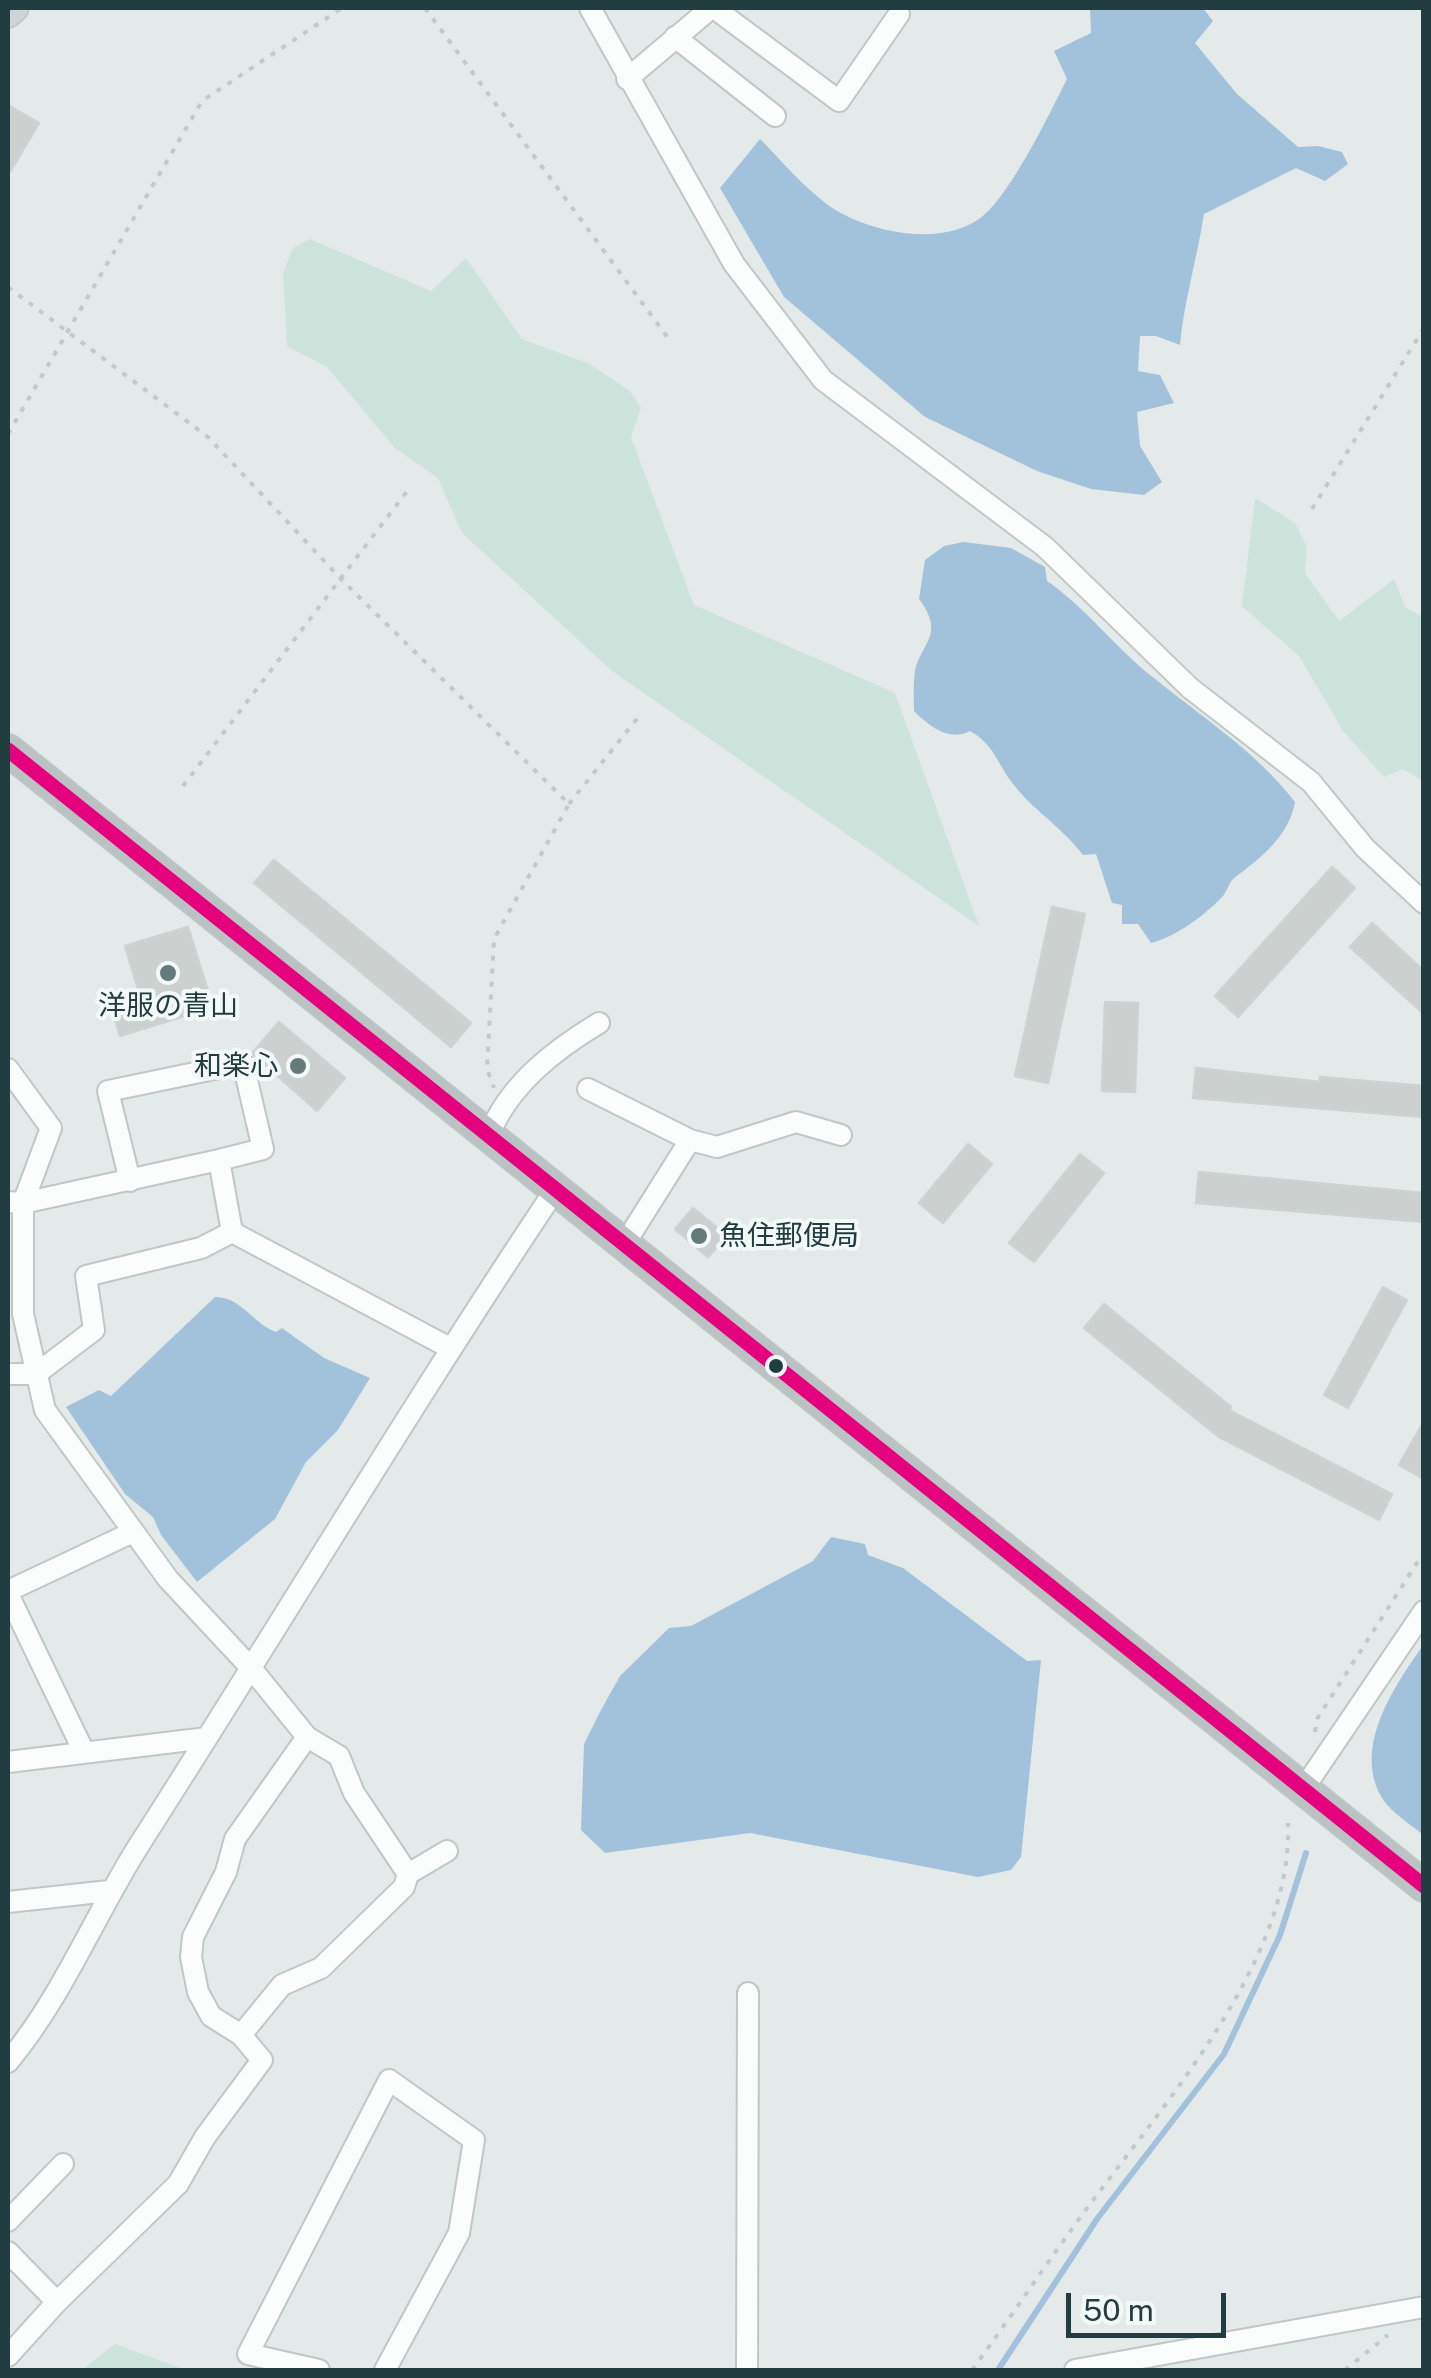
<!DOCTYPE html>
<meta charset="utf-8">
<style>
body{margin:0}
#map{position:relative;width:1431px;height:2378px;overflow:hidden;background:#e4eae9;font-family:"Public Sans",sans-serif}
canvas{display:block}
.frame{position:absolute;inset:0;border:10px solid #213d3f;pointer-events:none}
.scale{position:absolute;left:1066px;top:2293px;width:160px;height:45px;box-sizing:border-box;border:5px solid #213d3f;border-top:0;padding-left:12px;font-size:30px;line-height:35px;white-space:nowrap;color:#213d3f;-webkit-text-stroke:8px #f2f9f8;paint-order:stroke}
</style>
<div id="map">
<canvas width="1431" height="2378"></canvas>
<div class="frame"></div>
<div class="scale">50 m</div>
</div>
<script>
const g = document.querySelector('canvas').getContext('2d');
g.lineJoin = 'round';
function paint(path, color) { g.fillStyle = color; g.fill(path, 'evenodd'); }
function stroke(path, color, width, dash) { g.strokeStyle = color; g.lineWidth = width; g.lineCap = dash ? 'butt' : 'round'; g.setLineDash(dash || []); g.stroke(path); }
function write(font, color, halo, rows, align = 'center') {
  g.font = font + ' "Public Sans","Noto Sans JP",sans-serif'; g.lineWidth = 8; g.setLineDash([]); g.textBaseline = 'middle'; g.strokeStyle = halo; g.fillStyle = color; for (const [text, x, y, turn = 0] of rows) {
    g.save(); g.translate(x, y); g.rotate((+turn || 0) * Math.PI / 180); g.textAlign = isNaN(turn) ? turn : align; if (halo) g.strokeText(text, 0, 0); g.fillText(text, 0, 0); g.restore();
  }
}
paint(new Path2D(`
 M310,239L431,291L466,258L522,339L590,364L630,391L641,408L631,437L694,605L895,693L979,926L612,671L462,533L438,478L395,448L327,367L287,346L283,273L293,248Z
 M1255,498L1295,523L1307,547L1305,573L1339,621L1394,579L1405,607L1423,617V781L1403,769L1384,777L1343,731L1299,656L1242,606Z
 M115,2344L186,2370H82Z`), '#cce4db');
paint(new Path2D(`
 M1090,8H1203L1213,21L1195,43L1237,94L1298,147L1318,146L1342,152L1348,164L1325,181L1296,168L1204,214C1197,259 1184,301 1180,345L1156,336H1140L1138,371L1160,375L1174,403L1137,412L1140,446L1162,482L1144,495L1091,489L1037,471L925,417L784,297L720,188L760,139C784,163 810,195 839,212C878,234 947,247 984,215C1012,191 1050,113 1067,79L1054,51L1091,33Z
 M964,542L1011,548L1045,567L1047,581C1086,608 1113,645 1150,675C1200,716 1255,750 1295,802C1289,836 1261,858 1234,878C1229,882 1227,892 1222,897C1204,916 1175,937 1151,943L1138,924H1122V905L1112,903L1096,854L1083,855C1061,826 1031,809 1010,780C997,761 991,742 970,731C949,742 929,726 914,711C914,699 913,684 915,671C921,643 946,635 919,599L925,560L944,546Z
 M215,1297C242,1297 253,1324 276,1332L282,1328L324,1358L370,1378L338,1430L306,1462L275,1519L197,1582L161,1535L153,1517L125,1494L66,1407L99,1390L111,1396Z
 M831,1537L865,1544L868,1555L903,1568L1027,1661L1041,1660L1021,1857L1011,1870L978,1877L750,1833L605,1853L581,1830L584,1744L601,1710L620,1676L669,1628L691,1626L813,1561Z
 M1423,1645V1835C1411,1824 1391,1813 1382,1798C1352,1746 1395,1686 1423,1645Z`), '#a2c2db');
stroke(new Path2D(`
 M998,2370L1097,2219L1224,2054L1280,1935L1306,1853`), '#a2c2db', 6);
const building = new Path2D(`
 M8,105L39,123L8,175Z
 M274,860L471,1023L451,1047L254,883Z
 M1332,867L1355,888L1238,1017L1215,996Z
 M1052,907L1085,914L1048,1083L1015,1076Z
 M1372,923L1424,971V1014L1350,947Z
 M188,927L213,1007L120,1036L112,1008L141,999L125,946Z
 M1105,1002L1138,1003L1135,1092L1102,1091Z
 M279,1022L345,1078L317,1111L252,1053Z
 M1196,1068L1320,1082V1077L1424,1086V1117L1193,1098Z
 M968,1144L992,1164L943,1223L919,1203Z
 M1080,1154L1104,1173L1034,1262L1009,1243Z
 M1199,1172L1424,1193V1222L1196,1203Z
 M693,1208L727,1236L708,1257L675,1229Z
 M1383,1287L1407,1300L1348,1408L1324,1395Z
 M1104,1304L1231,1407L1229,1410L1392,1494L1379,1520L1219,1437L1084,1328Z
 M1424,1421V1479L1399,1465Z`);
paint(building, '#ccd1d0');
stroke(building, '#cdd3d2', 2.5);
const minor = new Path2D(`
 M590,8L734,264L823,380L1045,547L1190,688L1311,782L1365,848L1424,903
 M714,8L839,101L899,14
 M675,37L775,116
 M627,79L711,8
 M8,1069L51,1128L23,1203V1314L45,1410L168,1579L251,1668L307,1737L339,1756L354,1793L408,1874L447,1851
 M588,1089L690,1140L717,1147L796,1122L841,1135
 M489,1135C509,1085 554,1050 599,1023
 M130,1181L108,1091L243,1063L263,1149L219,1160
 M8,1202L23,1203L219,1160L232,1232L450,1348
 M624,1245L690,1140
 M8,1374H36L94,1330L86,1276L201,1248L232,1232
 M8,1591L133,1532
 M8,1594L83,1750
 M8,1762L207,1738
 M1304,1788L1424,1611
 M8,1902L109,1891
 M241,2035L282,1985L321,1968L404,1887L408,1874
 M8,2062C63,1996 95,1914 141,1842C280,1625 412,1404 555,1190
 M8,2221L63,2164
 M8,2252L57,2302L8,2356
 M57,2302L178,2184L205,2137L262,2060L241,2035L211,2016L198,1992L191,1957L193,1937L226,1872L235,1839L307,1737
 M319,2370L248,2354L389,2080L474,2140L459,2233L385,2370
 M747,2370L748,1993
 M1075,2370L1424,2307`);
const major = new Path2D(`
 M8,13L14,8`);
const highway = new Path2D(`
 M8,750L1424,1886`);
stroke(minor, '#c1c7c6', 24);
stroke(major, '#bcc6c6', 31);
stroke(highway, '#bcc6c6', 34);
stroke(new Path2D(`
 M425,8L671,342
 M8,287L208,437L341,579L569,804L494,939L487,1069L494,1088
 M8,434L202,101L342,8
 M1312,509L1424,328
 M183,786L408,490
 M569,804L640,715
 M1315,1732L1317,1719L1424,1552
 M972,2370C1005,2325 1036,2279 1069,2233C1148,2121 1294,1967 1288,1823
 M1345,2370L1388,2335`), '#c0caca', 4, [5, 8]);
stroke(minor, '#fbfcfc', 20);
stroke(major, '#cdd6d6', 28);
stroke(highway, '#bac2c3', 30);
stroke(new Path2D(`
 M8,750L1424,1886`), '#e5007d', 15);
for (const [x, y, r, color] of [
 [168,973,10,"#657a7a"],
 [298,1066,10,"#657a7a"],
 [699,1236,10,"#657a7a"],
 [776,1366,9,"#213d3f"]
]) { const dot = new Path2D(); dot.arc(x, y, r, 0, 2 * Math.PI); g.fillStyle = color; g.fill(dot); stroke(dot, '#f2f9f8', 4); }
write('28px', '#213d3f', '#f2f9f8', [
 ["洋服の青山",168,1006],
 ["和楽心",278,1066,"right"],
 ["魚住郵便局",719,1236,"left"]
]);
</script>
